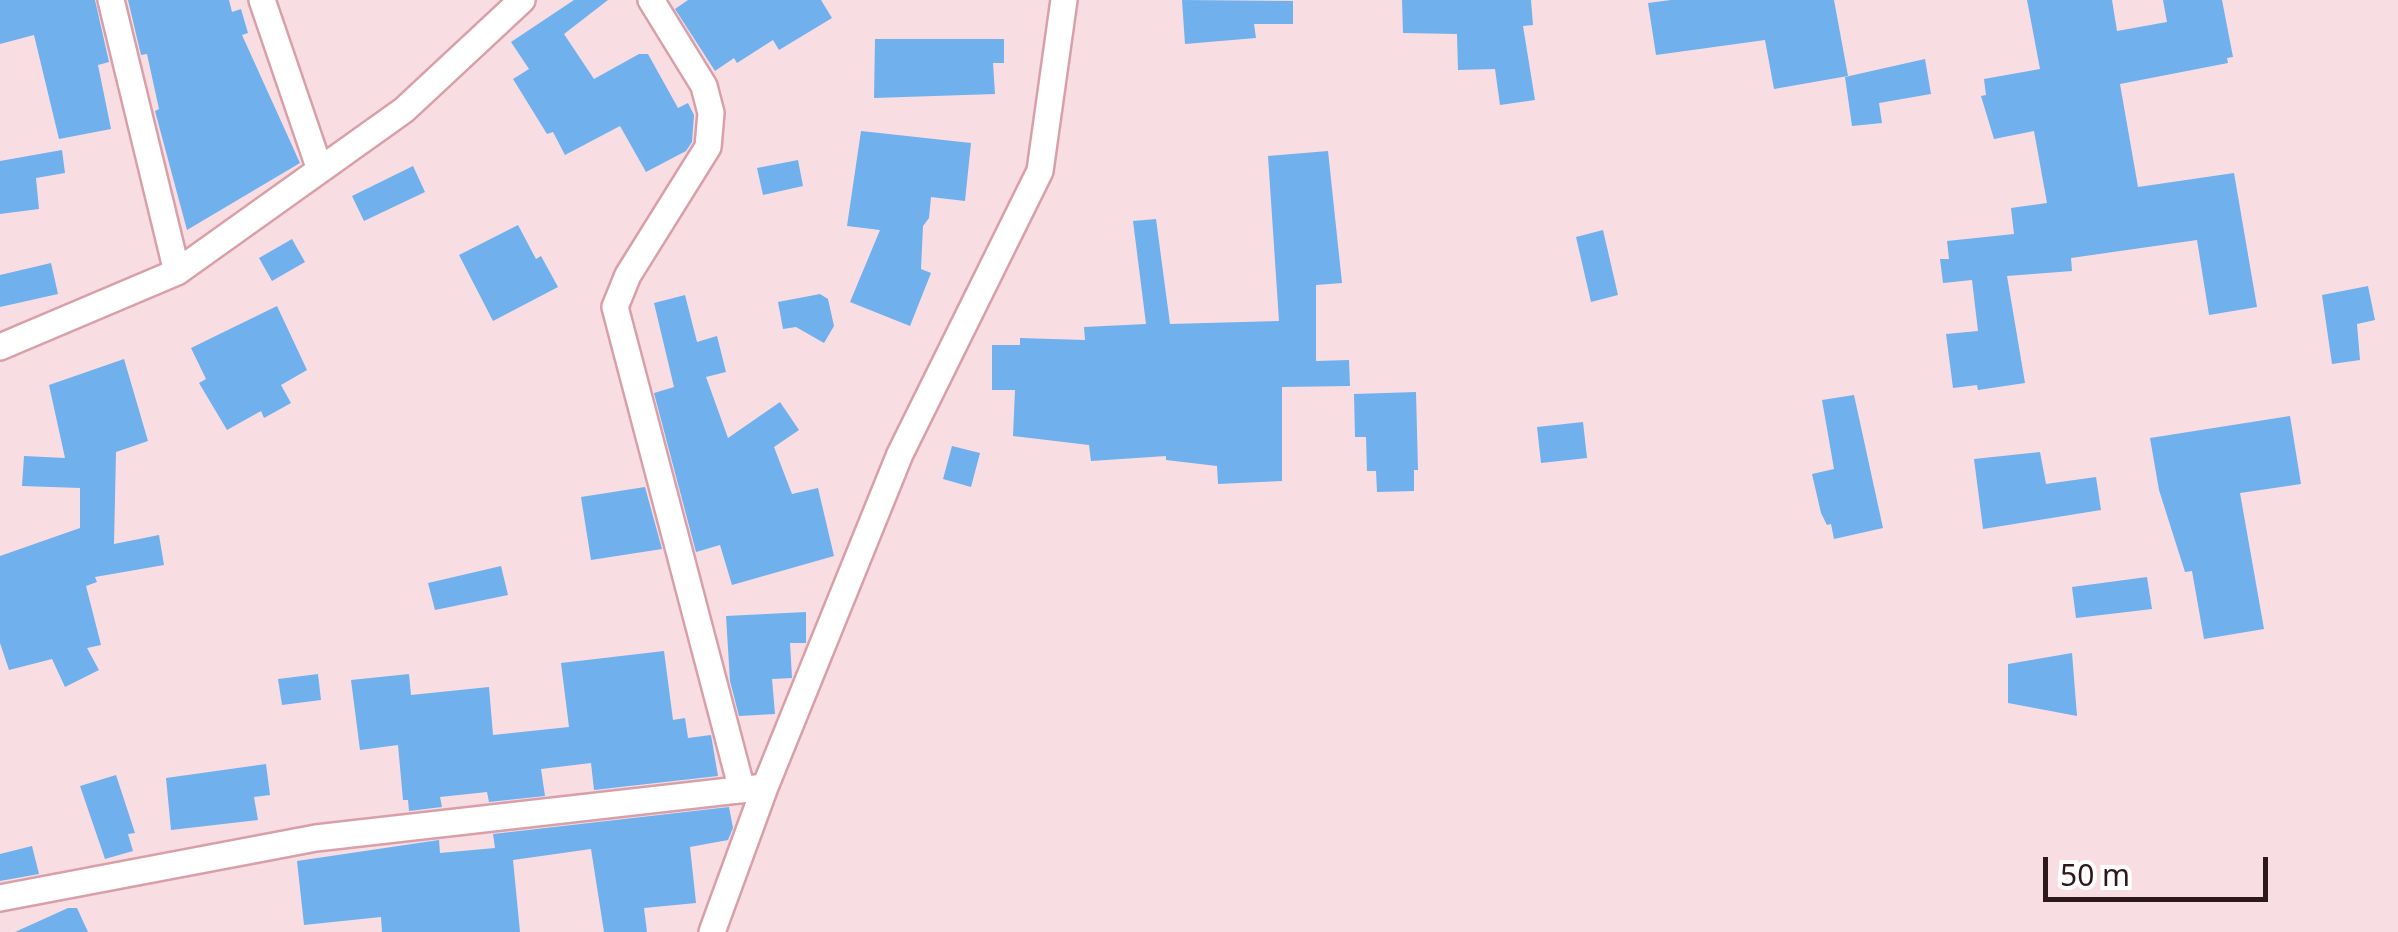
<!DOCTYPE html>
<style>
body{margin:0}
#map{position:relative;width:2398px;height:932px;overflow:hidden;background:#f8dee2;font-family:"Noto Sans",sans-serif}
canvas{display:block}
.scale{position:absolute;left:2043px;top:857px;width:225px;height:45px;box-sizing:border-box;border:5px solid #2e181c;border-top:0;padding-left:12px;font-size:30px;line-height:35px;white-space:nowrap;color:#2e181c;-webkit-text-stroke:8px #fff;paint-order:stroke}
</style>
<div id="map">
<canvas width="2398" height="932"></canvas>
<div class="scale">50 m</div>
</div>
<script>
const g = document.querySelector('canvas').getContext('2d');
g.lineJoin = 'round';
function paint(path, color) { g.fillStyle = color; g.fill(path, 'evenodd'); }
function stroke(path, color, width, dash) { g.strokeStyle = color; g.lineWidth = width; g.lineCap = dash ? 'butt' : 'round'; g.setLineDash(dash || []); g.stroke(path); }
paint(new Path2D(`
 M0,0H95L109,62L98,65L111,129L59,139L34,35L0,44Z
 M128,0H229L232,12L241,9L248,33L242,35L300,163L187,230L155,111L159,109L147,54L141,55Z
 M574,0H608L564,34L594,79L639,54H648L678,108L688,103L694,115L692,142L686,151L646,172L620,126L565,155L553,132L547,134L513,79L529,69L511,42Z
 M688,0H821L832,18L779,50L773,40L737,63L734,58L715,71L675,9Z
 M1182,0L1293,1V24H1254L1256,38L1185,44Z
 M1402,0H1531L1533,25L1523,26L1535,100L1500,105L1495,69L1458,70L1457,34L1403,33Z
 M1671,0H1834L1848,76L1774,89L1765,40L1656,55L1648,3Z
 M2027,0H2112L2117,31L2167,22L2163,0H2222L2233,57L2227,58L2228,63L2120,84L2138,187L2234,173L2257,307L2209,315L2197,240L2071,258L2072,271L2007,276L2025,383L1978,390L1977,385L1953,388L1946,334L1978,331L1972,280L1943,283L1940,259H1949L1947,241L2014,234L2011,208L2047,203L2034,131L1994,139L1981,96L1986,95L1984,79L2040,69Z
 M875,39H1004V63H993L995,94L874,98Z
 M1925,59L1931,94L1879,103L1882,123L1852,126L1845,77Z
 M861,131L971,143L965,201L931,197L929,218L923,226L921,269L931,273L910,326L850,302L880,230L847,226Z
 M62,150L65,173L36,178L39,209L0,214V161Z
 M1328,151L1342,283L1316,285V361L1349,360L1350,386L1282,387V481L1218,484L1217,466L1166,460V456L1091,461L1089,445L1013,436L1015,390H992V345H1020V338L1085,340L1084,327L1146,324L1133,221L1156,219L1170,324L1279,321L1268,156Z
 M798,160L803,186L763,195L757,168Z
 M413,166L425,192L364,221L352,196Z
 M518,225L536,259L541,256L558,287L493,321L459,255Z
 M1603,230L1618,295L1591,302L1576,237Z
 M292,239L305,262L272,281L259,258Z
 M51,263L58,294L0,307V275Z
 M2368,286L2375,320L2357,324L2360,360L2332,364L2322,295Z
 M820,294L828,299L834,326L824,343L796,327L783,329L778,302Z
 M685,295L697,342L717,336L726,372L706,377L728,438L780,402L799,430L774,447L792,494L818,488L834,556L732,585L720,545L696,552L654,393L674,387L654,303Z
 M277,306L307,370L281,385L291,403L264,418L261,411L227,430L199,383L206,379L191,348Z
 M124,359L148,441L116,452L114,544L159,535L164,565L95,577L97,582L86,586L101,645L87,648L99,670L65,687L52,659L9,670L0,643V556L80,528V488L22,486L24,456L65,458L49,385Z
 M1416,392L1418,470H1414V491L1377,492L1376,471H1367L1366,437H1355L1354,394Z
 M1854,395L1883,528L1834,539L1831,524L1827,525L1821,513L1812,474L1834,469L1822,400Z
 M2290,416L2301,484L2240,493L2264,629L2204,639L2192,571L2185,572L2159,490L2150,438Z
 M1583,422L1587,458L1541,463L1537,427Z
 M952,446L980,453L971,487L943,479Z
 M2040,452L2046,484L2096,477L2101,510L1983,529L1974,459Z
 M645,487L662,549L591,560L581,497Z
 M501,566L508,595L435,610L428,583Z
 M2147,577L2152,609L2076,618L2072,587Z
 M806,612V643H790L792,678L772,679L775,714L739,716L730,681L726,616Z
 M664,651L673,720L685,718L688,738L711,735L718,776L594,790L591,763L541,769L545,796L489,802L487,792L440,797L442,807L409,811L408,800H403L398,745L360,750L351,680L409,674L411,695L489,687L493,735L569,727L561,663Z
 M2072,653L2077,716L2008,703V664Z
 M318,674L321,700L282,705L278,679Z
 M266,764L270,795L254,797L258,820L171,830L166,778Z
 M116,775L135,833L128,834L133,851L105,859L80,786Z
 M729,807L733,828L728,840L690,847L696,903L644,908L647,932H604L591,849L513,860L520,932H382L381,917L304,925L297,861L439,840L440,853L495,848L493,834Z
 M32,846L39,874L0,881V854Z
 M68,908H77L88,932H15Z`), '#70b0ed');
const minor = new Path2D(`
 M111,0L177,272
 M262,0L320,170
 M651,0L704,86L711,113L708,147L628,275L615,307L742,790
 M0,347L177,272L404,110L522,0
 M0,898L316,838L756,788
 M712,932L765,787L900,454L1040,171L1064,0`);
stroke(minor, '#d99fa8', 30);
stroke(minor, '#fff', 25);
</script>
